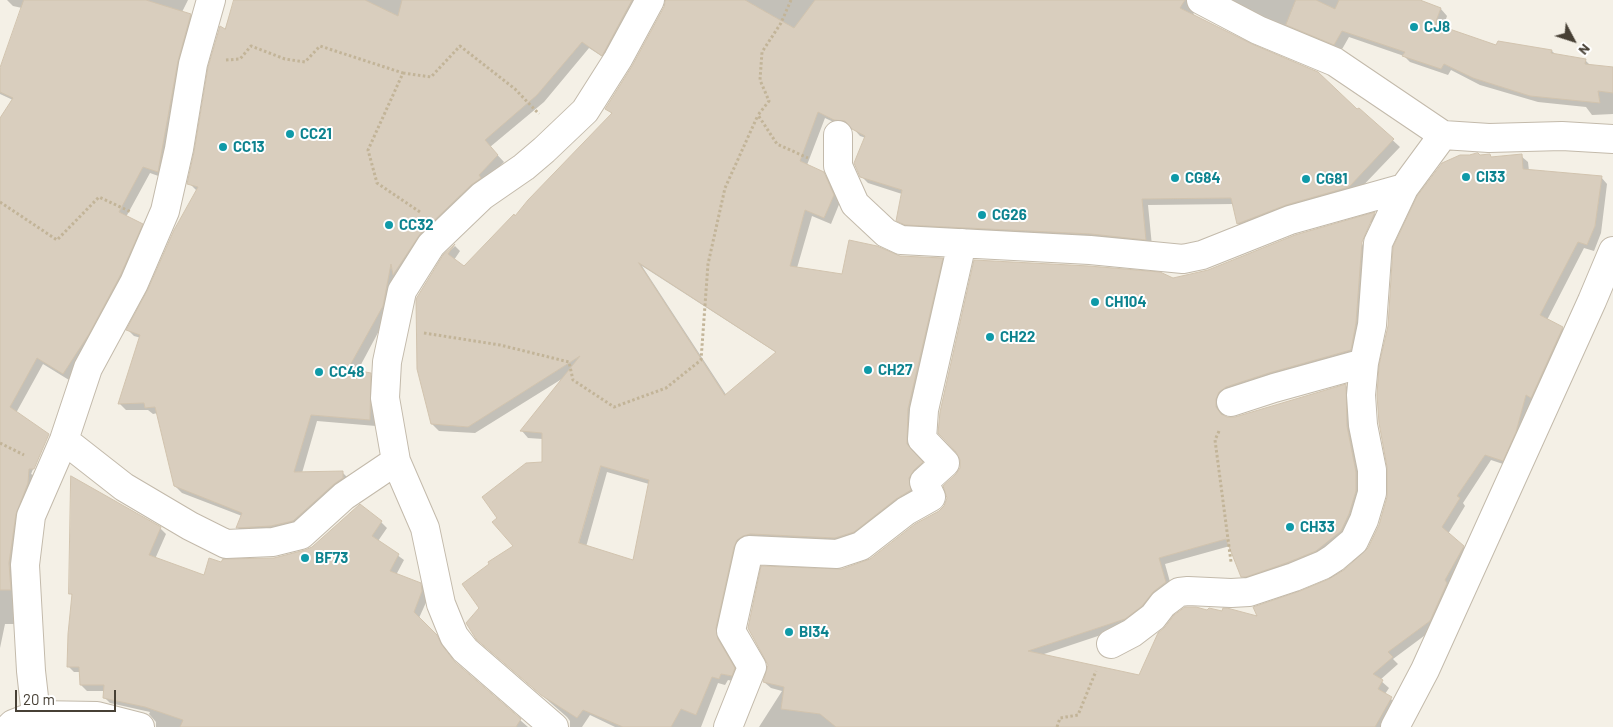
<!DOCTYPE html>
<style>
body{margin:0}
#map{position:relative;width:1613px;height:727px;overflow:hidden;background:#f4f0e6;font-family:Barlow,sans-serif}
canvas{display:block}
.north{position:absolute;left:1548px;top:15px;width:50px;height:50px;-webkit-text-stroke:4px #fff;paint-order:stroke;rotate:130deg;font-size:14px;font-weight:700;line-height:20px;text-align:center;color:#474035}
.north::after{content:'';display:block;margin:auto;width:18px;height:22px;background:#474035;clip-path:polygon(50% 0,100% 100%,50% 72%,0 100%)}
.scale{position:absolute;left:15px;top:690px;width:101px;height:22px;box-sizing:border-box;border:2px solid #474035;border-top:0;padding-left:6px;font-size:15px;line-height:18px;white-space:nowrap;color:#474035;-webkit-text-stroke:4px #fff;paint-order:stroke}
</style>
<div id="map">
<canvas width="1613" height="727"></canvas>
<div class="north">N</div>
<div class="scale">20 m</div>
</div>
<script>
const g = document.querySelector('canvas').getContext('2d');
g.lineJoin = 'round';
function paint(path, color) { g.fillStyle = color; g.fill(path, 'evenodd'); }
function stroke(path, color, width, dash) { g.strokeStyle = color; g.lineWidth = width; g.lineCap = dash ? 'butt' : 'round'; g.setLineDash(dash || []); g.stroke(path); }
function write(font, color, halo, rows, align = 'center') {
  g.font = font + ' Barlow,sans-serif'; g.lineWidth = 4; g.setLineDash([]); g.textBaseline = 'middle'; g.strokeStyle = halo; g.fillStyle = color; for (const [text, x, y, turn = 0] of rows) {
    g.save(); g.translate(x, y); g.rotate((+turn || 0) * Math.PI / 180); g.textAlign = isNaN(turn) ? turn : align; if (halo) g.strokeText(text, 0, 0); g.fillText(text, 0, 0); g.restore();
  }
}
paint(new Path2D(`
 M7,0H188L182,12L190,15L196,22L164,178L150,173L126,217L142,225L148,231L95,340L69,380L43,364L16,413L48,435L31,474L33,475L50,437L55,442L17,602L14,624H5L0,648V120L13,100L0,94V71L22,8L13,6Z
 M236,0H642L609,61L589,48L544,102L490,147L504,162L485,182L389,312L357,372L370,374L377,381L376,426L317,421L302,473L342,472L349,479L300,527L244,534L238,528L242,516L182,493L175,486L158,413L153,414L148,410H126L120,404L141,338L134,336L128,330L197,191L189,183L226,30Z
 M667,0H1193L1192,8L1194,15L1357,111L1359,109L1400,147L1355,194L1245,230L1238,224L1234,204L1148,205L1152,246L904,227L898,220L902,194L868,183L861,176L866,138L860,136L852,127L842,126L825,118L807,165L823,173L830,180L840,202L831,224L812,216L797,268L843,276L900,257L942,259L949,266L915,416L913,452L928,469L917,497L842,544L757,541L722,636L724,647L741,676L738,682L728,680L725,685L718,683L701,727H615L590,715L582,727H570V721L567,717L485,646L467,624L481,608L515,546L543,464V439L528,438L522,431L565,377L475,433L439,431L432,424L444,256L455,246L460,251L454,260L464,268L515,217L613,115L607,108L633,67L665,7ZM642,266L777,353L727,396ZM607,472L649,484L634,562L586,547Z
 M1231,0H1417L1441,9L1447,16L1443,28L1496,47L1552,51L1556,55L1586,61L1591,66L1613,68V114L1592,115L1586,107L1538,102L1480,85L1451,70L1448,75L1410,62L1404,56L1349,37L1341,51L1273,22Z
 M1521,156L1528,162L1529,171L1601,177L1607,184L1601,233L1594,251L1584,248L1547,320L1562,328L1569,335L1509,466L1491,460L1463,503L1465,506L1448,534L1470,553L1436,627L1393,659L1398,664L1380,680L1389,688L1385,694L1398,705L1385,727H1163L1259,618L1345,571L1369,548L1380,525L1480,157L1492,158Z
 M1375,214L1381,220L1357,357L1222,406L1224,417L1236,418L1346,386L1352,392L1363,479L1356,521L1323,557L1249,583L1242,576L1230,546L1165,564L1172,589L1131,625L1041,655L1120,727H759L782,691L771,688L764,682L836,571L867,562L939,512L1173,279L1208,271L1295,236ZM1370,222H1372L1361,248L1359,247Z
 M381,522L387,528L378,541L404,560L396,575L420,584L426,590L428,598L419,618L442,642L447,653L456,664L528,727H156V722L149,714L150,712L110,703L104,697L105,691H87L81,685V672H74L68,666L73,596L70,593L160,528L166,534L155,559L205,577L222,564L274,559L306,551Z`), '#0003');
const building = new Path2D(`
 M24,0H146L191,14L178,61L158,172L143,167L119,212L143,224L120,276L89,334L63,374L37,358L10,407L49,434L34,469H29L28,483L16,514L9,563L11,590H0V118L13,98L0,92V68Z
 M234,0H365L398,16L402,0H632L602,56L582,42L537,95L485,140L498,155L479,175L481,178L471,185L420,234L393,275L391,264L383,306L348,369L371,373L370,420L311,415L294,472L343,471V478L334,484L293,521L271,526L236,528L242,513L174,486L155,407L145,408L144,403L118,404L140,335L126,330L148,289L174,230L198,187L187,184L194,152L208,67L220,26L225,29Z
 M666,0H745L794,28L815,0H1185L1180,8L1252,44L1318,72L1357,109L1359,108L1394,139L1349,187L1286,205L1237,224L1231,198L1142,199L1146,240L1091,234L905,225L896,221L902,190L860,177L854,163L865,136L852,129L845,121L834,120L818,112L800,161L824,172L834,195L824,218L805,210L790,266L842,274L849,240L877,246L900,256L943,258L908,409L907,444L923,462L914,470L909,478L911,490L896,499L854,532L835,538L750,534L743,536L737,540L734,547L716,628L718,639L735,668L732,676L721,674L719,679L712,677L696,715L681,709L671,727H623L583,710L577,718L541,695L476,639L466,623L479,608L462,584L489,564L488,562L513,546L492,522L497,518L482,497L526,463L542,462V433L520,431L580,356L468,427L431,424L417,369L416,299L443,255L455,244L448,254L464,266L514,214L515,216L528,200L612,113L605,109L632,66L664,7ZM639,263L776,352L725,395ZM601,466L649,480L633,560L579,543Z
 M1296,0H1316L1335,9L1339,0H1420L1441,8L1435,24L1496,45L1498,41L1552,50L1551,53L1586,59L1585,64L1613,67V93L1598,91L1600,103L1530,96L1473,78L1444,64L1441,69L1402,56L1405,52L1342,31L1334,45L1286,25Z
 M1478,153L1480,155L1490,154L1491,157L1522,154L1523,169L1602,176L1595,226L1587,245L1578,242L1540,315L1563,327L1531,398L1526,395L1516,432L1503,461L1485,455L1457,496L1460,498L1442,527L1464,546L1445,580L1447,583L1430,621L1388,652L1393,657L1373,674L1383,680L1378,689L1392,697L1375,727H836L820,714L781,709L784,687L763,682L768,665L748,628L761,566L842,569L870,559L915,524L939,511L944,506L947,498L943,486L956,474L960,468V460L956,452L938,433L940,412L974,260L1089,266L1160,272L1173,278L1208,270L1295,235L1375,212L1362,242L1356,323L1351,350L1269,373L1226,387L1219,392L1216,399V407L1221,414L1227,417H1235L1346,384L1347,426L1356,472V491L1349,514L1341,531L1316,551L1289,562L1246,577H1241L1226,539L1159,558L1166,582L1153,592L1142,606L1125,619L1028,651L1139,675L1158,633L1165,627L1174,615L1185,607H1196L1207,610L1209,608L1222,611L1223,608H1227L1257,616L1253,607L1300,591L1329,579L1344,570L1368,548L1379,525L1387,497V467L1379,423L1377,395L1379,365L1388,326L1393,247L1417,196L1442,163L1460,155H1469Z
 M71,476L161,527L149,555L204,575L209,558L221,562L223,559L274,558L305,550L312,547L360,504L382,521L372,536L399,554L390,571L421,583L422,591L414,612L437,635L442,645L455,662L521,719L516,727H180L183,720L145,707L103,698L104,685H80L79,667H67L68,634L72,594H69Z`);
paint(building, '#d9cebe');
stroke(building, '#d1c3ae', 1);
const street = new Path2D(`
 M1201,0L1258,30L1335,62L1443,135L1489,138L1562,136L1613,139
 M838,135V166L855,204L886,233L901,240L1090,250L1183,259L1202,255L1290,220L1404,188
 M1231,402L1274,388L1364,363
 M64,440L124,487L190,526L226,544L273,542L301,535L344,496L396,461
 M1111,644L1132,633L1153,617L1163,604L1179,592L1188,591L1231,593L1249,592L1294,577L1323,565L1334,558L1354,541L1364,520L1372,493V470L1363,425L1361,395L1364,363L1372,325L1378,243L1404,188L1443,135
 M36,715L31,671L25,565L31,516L64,440L88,368L134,283L165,211L179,149L193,64L211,0
 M10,727L13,724L36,715L97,716L140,727
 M554,727L465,650L454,636L441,604L425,528L396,461L385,398L387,362L402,291L431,245L482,196L524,167L544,150L585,111L618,59L650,0
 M728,727L752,667L731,631L749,550L837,554L861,546L906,511L931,497L924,482L945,463L922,439L924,410L962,243
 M1395,727L1425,670L1592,301L1613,251`);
stroke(street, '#c3baab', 30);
stroke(new Path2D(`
 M791,0L781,23L762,52L760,80L769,101L758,115L777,144L808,158
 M226,60L240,59L251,46L285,59L305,62L320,46L403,73L368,150L377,183L420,212
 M403,73L431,77L460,46L515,89L539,114
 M0,202L57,240L99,197L131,212
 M424,333L500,345L569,362L573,380L614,407L666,388L701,360L708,264L725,188L758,115
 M1219,431L1215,440L1231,562
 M0,443L24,455
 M1057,727L1060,718L1078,715L1096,671`), '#c2b498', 3, [2.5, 2.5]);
stroke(street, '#fff', 28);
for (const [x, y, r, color] of [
 [1414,27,5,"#0f9aa8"],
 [290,134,5,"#0f9aa8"],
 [223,147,5,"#0f9aa8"],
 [1466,177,5,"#0f9aa8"],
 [1175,178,5,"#0f9aa8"],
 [1306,179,5,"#0f9aa8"],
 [982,215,5,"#0f9aa8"],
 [389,225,5,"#0f9aa8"],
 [1095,302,5,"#0f9aa8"],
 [990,337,5,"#0f9aa8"],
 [868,370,5,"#0f9aa8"],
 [319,372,5,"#0f9aa8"],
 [1290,527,5,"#0f9aa8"],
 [305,558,5,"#0f9aa8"],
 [789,632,5,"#0f9aa8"]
]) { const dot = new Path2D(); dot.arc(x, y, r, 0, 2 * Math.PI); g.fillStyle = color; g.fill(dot); stroke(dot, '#fff', 2); }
write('bold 15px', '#0d838f', '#fff', [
 ["CJ8",1424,27],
 ["CC21",300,134],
 ["CC13",233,147],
 ["CI33",1476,177],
 ["CG84",1185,178],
 ["CG81",1316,179],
 ["CG26",992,215],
 ["CC32",399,225],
 ["CH104",1105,302],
 ["CH22",1000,337],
 ["CH27",878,370],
 ["CC48",329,372],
 ["CH33",1300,527],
 ["BF73",315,558],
 ["BI34",799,632]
], 'left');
</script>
